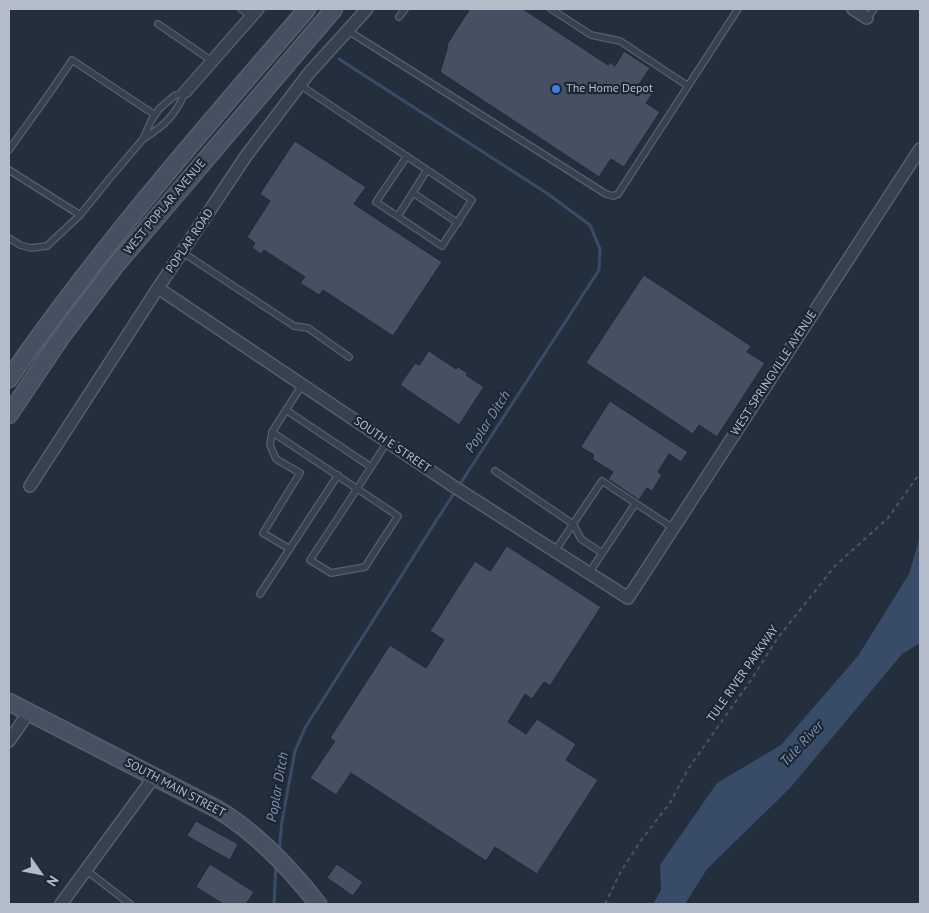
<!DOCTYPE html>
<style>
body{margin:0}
#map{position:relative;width:929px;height:913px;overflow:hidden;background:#242f3e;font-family:"PT Sans",sans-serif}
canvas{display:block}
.frame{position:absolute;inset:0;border:10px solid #b4bcc9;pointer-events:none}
.north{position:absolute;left:15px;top:848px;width:50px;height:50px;-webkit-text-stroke:4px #1d2633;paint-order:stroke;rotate:123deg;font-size:14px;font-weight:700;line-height:20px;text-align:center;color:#b4bcc9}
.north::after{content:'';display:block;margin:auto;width:18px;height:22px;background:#b4bcc9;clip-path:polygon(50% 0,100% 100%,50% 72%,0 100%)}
</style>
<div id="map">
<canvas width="929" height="913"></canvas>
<div class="frame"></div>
<div class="north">N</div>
</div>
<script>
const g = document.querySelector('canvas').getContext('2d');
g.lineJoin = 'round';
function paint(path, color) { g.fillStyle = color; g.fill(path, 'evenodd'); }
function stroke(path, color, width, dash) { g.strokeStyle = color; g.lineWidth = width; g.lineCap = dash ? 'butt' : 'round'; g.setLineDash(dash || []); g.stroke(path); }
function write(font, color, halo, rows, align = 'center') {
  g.font = font + ' "PT Sans",sans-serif'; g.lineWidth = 4.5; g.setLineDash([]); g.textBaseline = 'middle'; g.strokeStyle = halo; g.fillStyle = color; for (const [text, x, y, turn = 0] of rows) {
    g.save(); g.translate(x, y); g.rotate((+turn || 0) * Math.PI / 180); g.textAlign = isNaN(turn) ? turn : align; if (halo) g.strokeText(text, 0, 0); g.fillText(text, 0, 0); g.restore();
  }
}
paint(new Path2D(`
 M920,537V643L902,654L790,788L707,869L685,904H653L661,890L660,865L717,783L781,745L858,656L909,574Z`), '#394c67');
stroke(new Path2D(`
 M279,852L282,821L295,751L305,728L436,521L599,270L600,249L590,225L548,194L339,59
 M274,904L276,865`), '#394c67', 3);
const building = new Path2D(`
 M470,9H523L608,65L610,62L615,66L624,51L650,68L639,84L653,93L646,103L660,112L624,167L611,159L599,177L440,72L448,46L447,45Z
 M295,141L366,187L354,204L442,262L393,336L323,290L319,295L300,283L305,277L264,250L261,254L252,248L255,243L247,237L270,201L260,194Z
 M644,275L751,346L747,352L765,363L717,437L699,425L693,434L586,363Z
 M429,351L456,369L458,367L468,373L466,375L484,387L459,425L400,385L415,363L419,365Z
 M610,401L688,452L681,462L669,454L658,472L662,475L652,491L647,488L639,500L608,479L613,472L592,459L594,455L581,447Z
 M507,546L601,607L550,686L544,682L532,699L525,694L508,722L526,734L537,719L576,744L566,760L598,780L537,874L495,847L486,861L351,773L336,795L310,778L335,741L330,738L390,645L426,668L444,640L430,631L475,561L490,571Z
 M196,821L238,844L230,860L187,836Z
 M210,864L254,892L246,904H223L196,887Z
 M337,864L363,882L353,896L327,878Z`);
paint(building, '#455162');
stroke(building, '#1f2835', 1);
const lane = new Path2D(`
 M241,9L251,16
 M551,9L591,35L620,41L688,86
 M399,17L405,9
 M867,18L874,9
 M158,24L212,61
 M347,30L606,194L613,196L618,194L738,9
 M300,85L472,200L442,246L376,202L407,156
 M143,139C164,126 176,115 185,92
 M9,150C30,120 52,91 72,60L155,115
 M9,170L80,215
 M413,193L458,223
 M398,216L427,170
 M9,238L20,245L31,248L47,246L80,215L110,178L143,139L151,121L159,109L174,96L185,92
 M182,252L294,326L308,328L349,357
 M286,410L371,467
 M272,432L398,516L365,567L331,573L310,560C336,521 362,482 387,442
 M495,471L573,524L581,539L602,553
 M288,548L263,533L300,473L276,459L270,445L272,432L302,385
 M555,551L602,481L673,528
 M589,573L635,504
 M260,594L338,475
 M86,870L130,904`);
const street = new Path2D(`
 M853,9L867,18
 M185,92L258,9
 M158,288L453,486L628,598L920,149
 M30,486L158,288L246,156L309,73L367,9
 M9,741L29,712
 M61,904L154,777`);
const secondary = new Path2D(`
 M9,379C99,248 204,129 307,9
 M9,415L62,336L116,265L334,9
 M9,702L217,809C257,833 289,867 318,904`);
stroke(lane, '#565f6c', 8);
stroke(street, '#565f6c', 14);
stroke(secondary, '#565f6c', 19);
stroke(new Path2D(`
 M605,904L621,871L642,839L670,803L688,769L751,680L777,639L835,566L888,518L920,473`), '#44595c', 2, [4, 4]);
stroke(lane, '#38414e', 5.5);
stroke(street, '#38414e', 11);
stroke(secondary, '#465061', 16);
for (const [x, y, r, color] of [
 [556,89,5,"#3f7fe0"]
]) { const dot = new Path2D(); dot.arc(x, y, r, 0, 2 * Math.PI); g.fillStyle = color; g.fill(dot); stroke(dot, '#1d2633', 2); }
write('12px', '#b4bcc9', '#1d2633', [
 ["The Home Depot",566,89]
], 'left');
write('12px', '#b4bcc9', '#1d2633', [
 ["WEST POPLAR AVENUE",165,207,-50],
 ["POPLAR ROAD",190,241,-56],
 ["WEST SPRINGVILLE AVENUE",774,373,-57],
 ["SOUTH E STREET",392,445,34],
 ["TULE RIVER PARKWAY",743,674,-55],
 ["SOUTH MAIN STREET",175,788,28]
]);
write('italic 14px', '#7c92b1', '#1d2633', [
 ["Poplar Ditch",488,422,-57],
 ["Tule River",802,744,-47],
 ["Poplar Ditch",278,787,-80]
]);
</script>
